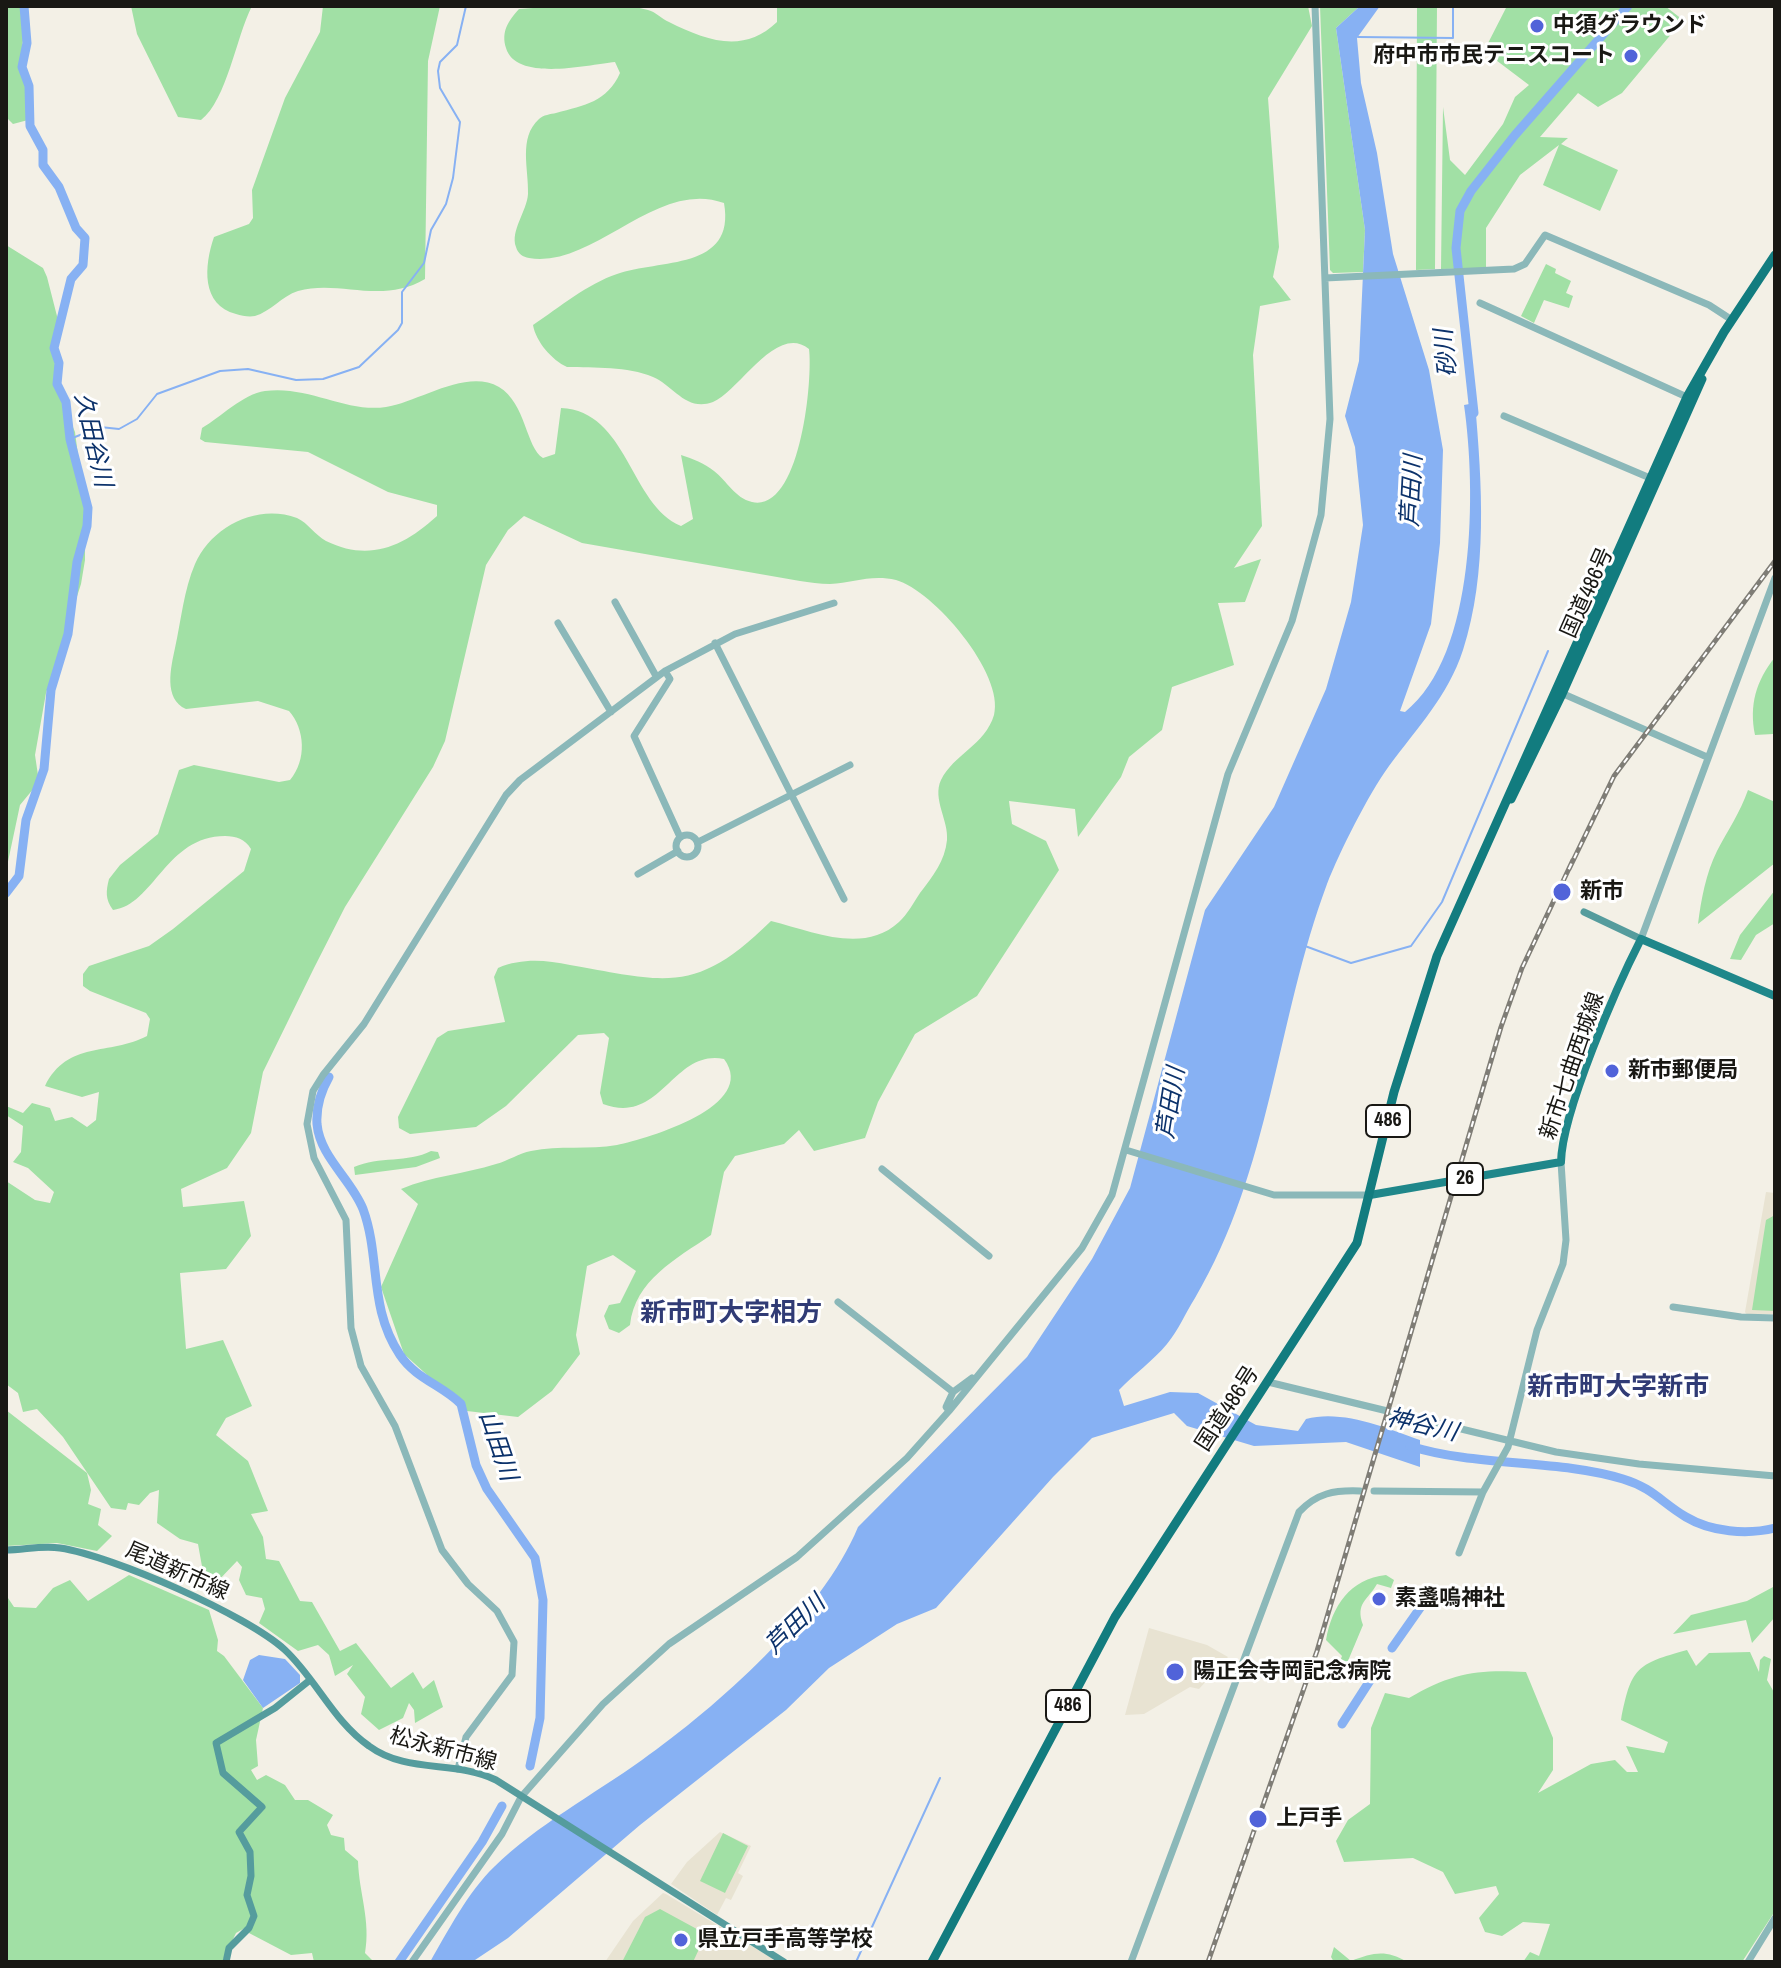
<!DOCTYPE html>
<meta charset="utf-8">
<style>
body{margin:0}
#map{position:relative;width:1781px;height:1968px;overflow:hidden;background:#f3f0e6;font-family:"Archivo Narrow",sans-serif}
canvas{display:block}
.frame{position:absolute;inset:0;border:8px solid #191814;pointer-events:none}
</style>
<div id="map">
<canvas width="1781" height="1968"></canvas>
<div class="frame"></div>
</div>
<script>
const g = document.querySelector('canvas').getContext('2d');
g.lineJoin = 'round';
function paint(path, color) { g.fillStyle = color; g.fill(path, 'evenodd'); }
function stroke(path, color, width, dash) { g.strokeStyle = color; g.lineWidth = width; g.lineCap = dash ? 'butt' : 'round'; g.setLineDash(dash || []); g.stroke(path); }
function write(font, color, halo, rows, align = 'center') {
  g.font = font + ' "Archivo Narrow","Noto Sans JP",sans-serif'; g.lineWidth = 6; g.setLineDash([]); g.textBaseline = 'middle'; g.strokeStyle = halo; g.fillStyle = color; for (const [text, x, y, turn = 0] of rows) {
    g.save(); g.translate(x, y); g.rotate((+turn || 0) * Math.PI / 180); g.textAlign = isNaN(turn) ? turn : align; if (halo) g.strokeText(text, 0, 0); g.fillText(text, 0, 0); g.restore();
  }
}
paint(new Path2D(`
 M1766,1192L1775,1193V1314L1747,1315L1745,1312Z
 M1149,1628L1207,1645L1228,1657L1199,1689L1190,1687L1144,1714L1125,1715Z
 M720,1832L751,1846L738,1873L743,1876L731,1900L726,1898L717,1915L671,1884L687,1862Z
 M663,1893L666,1894L773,1959L771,1962H605L633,1921Z`), '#e8e3d2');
paint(new Path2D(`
 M6,6H19L26,16L20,64L31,93L28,120L13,124L6,117Z
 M131,6H252C236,37 227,100 201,120L178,117L137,34Z
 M323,6H440L428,61L425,279C381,305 339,279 298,291C282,296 270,312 255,316C249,317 242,316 236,314C201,305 204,266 214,237L249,224L253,218L252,190L285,98L320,32Z
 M561,6C589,6 620,2 648,10C656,12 662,19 669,22C707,41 744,54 777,22V6H1308L1312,26L1268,98L1279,247L1273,277L1291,300L1260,306L1253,355L1262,526L1234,568L1261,559L1245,602L1218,603L1234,665L1172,687L1162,730L1129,757L1121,777L1078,837L1075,809L1009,801L1012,824L1046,841L1059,870L977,996L915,1034L878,1102L865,1138L814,1151L799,1130L784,1144L735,1156L724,1172L711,1235C676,1259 635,1280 630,1325L619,1333L609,1329L604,1316L609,1305L620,1303L636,1271L613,1255L587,1266L576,1335L580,1354L552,1391L518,1417L467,1411L404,1354L381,1287L418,1204L401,1189C432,1176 464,1174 496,1164C508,1161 519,1153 531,1151C559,1145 589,1150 617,1145C649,1138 759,1106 724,1059C672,1049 662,1126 603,1104L600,1093L609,1038L604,1033L578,1035L506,1106L476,1127L410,1134L399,1128L398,1117L437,1038L448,1031L505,1022L494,977L498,968C522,958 545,960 570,965C667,982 696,995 771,921C812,931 863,955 899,922C907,915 914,902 920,893C933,876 945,861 947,840C949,821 932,799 941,780C954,754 985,745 994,715C1005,674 933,590 896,580C871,574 853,583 830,584C820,584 809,582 800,581L582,543L524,516L508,530L486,565L445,741L433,767L345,907L314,968L263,1072L251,1133L227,1168L181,1189L183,1207L244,1201L251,1236L226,1269L180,1273L186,1349L223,1340L252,1406L226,1418L216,1435L248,1461L268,1511L251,1514L263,1537L266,1559L279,1561L300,1601L312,1602L340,1651L356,1643L391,1688L413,1672L423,1689L434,1680L443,1707L415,1723L414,1710L409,1703L403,1718L379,1730L361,1714L365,1697L347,1674L353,1665L335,1676L329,1655L318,1645L298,1651L259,1623L265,1609L262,1598L246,1595L239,1580L242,1567L237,1561L217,1582L203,1572L198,1544L180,1539L157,1523L159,1490L150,1493L139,1505L128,1503L126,1510L111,1508L63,1437L37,1409L23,1412L18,1393L6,1384V1181L35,1200L50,1203L54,1192L28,1168L13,1162L21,1152L23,1126L6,1115V1106L23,1113L32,1103L50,1108L55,1121L72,1117L87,1127L96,1120L99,1092L82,1097L45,1086C68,1040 109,1056 147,1036L150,1019L146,1013L90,991L83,986V974L89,966L149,946L173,929L244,871L251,849C245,839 236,836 225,836C166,836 154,905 113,910C105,899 106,891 109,879L120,865L158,834L179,770L194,765L279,782L290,780C307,760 305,729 289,711L258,701L186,709C163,699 171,667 175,648C181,621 184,589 195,564C211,527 257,503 297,518C308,523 315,535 326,541C369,562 403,547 437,516V505L388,492L308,452L205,442L200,439L202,428C221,417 243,394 265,391C308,385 346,413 386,407C419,402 466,368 499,387C526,403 526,448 543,458L555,454L561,408C628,411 630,505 681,526L693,519L681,455C693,459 704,463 714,471C727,481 735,498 752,502C800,513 813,381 809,349C776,323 740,391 713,402C686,412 674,386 653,377C627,366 595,368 567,367C552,360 536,342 533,325C560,307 587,284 617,274C659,259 736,271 724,203C657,178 593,269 529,258C523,257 518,254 516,247C510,231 527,211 528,194C529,169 518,138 539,119C543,115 551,114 556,113C585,105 607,102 620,73L615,62C587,65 516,82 506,48C501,32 508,21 519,9Z
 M1320,6H1360L1336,28L1365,230L1363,272L1333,273L1330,270Z
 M1417,6H1437L1435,269L1416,270Z
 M1507,6H1665L1683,20L1622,93L1598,107L1578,93L1540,137L1568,138L1561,144L1618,170L1600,211L1543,185L1559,145L1520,175L1486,228V268L1441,269L1443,107L1450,160L1465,175L1503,124L1515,97L1529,85L1484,51Z
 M6,245L43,268L47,277L58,320L54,344L56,386L75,432L85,508V560L81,584L46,693L35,755L39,782L20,805L6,871Z
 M1546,264L1556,269L1555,273L1571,281L1566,293L1573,296L1569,308L1544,300L1534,323L1521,316Z
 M1775,657V741L1773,734L1755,735C1749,705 1756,681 1775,657Z
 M1748,790L1775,802V863L1698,924C1701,900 1706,873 1717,851C1728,830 1740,813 1748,790Z
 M1775,890V923L1756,935L1741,960L1730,959L1740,935Z
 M431,1151L438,1152L440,1158L416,1167L355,1175L354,1167C379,1156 408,1163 431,1151Z
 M1775,1215V1311L1752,1310L1766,1220Z
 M6,1410L87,1473L91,1490L88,1504L101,1509L98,1525L112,1536L97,1551L57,1543L6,1546Z
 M129,1575L209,1610L218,1640L217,1651L224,1656L263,1708L256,1740L258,1766L251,1770L257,1780L266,1775L285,1785L295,1800H308L333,1815L327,1825L331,1835L344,1838L345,1850L358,1861C359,1893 371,1921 365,1953L374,1962H314L312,1953L291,1955L249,1933L250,1925L236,1933L222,1962H6V1595L14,1607L36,1608L53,1588L70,1580L88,1601Z
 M1386,1575L1394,1580L1391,1588L1377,1584C1368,1600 1355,1603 1363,1625L1345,1668L1337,1669L1342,1656L1326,1640C1332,1606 1350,1579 1386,1575Z
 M1775,1586V1617L1752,1643L1746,1620L1673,1634L1691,1615L1747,1601Z
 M1687,1650L1696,1666L1709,1653L1750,1652L1759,1672L1760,1660L1764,1656L1771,1659L1767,1680L1775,1694V1911L1742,1962H1523L1530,1952L1539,1956L1550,1924L1523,1922L1502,1936L1485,1932L1479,1918L1499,1894L1496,1886L1455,1894L1443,1872L1413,1858L1344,1862L1336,1841L1348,1820L1370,1804L1371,1728L1385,1693L1409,1698C1451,1673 1478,1669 1526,1672L1553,1738V1770L1538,1793L1591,1764L1615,1760L1627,1772H1638L1626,1746L1664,1753L1668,1742L1621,1720C1631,1668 1636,1664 1687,1650Z
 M723,1833L748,1846L725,1893L700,1881Z
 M660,1909L706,1934L693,1962H622L645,1917Z
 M1334,1947L1351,1961C1373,1953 1385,1949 1407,1962H1334L1331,1957Z`), '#a1e0a5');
paint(new Path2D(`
 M1360,6H1380L1357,38L1361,83L1377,153L1393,254L1429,370L1443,450L1440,543L1431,624L1400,711L1405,712C1477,655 1476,488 1464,405L1475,403C1482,483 1488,573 1463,650C1448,696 1417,728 1389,766C1368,795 1340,851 1327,884C1276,1021 1271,1170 1195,1298C1186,1312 1178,1331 1167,1344C1153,1361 1134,1374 1119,1390L1124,1406L1170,1392L1198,1393L1256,1425L1298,1431L1306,1419C1342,1409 1386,1428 1420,1440V1467L1346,1442L1254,1446L1187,1426L1174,1413L1092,1438L1053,1477L936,1608L897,1624L829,1668L786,1710L640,1825L508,1938L472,1962H430C448,1931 468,1892 494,1867C537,1825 593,1795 642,1760C718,1706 822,1614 858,1527L1027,1357L1092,1259L1130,1188L1205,910L1274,807L1326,689L1351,602L1363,525L1355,447L1345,416L1359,361L1365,230L1336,28Z
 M259,1655L285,1659L300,1675V1683L263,1708L243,1680L250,1660Z`), '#87b1f3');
stroke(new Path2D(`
 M1358,37L1453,38V6
 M70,439L100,427L119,429L137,419L157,394L220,371L248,369L296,380L323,379L359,367L398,330L402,323V292L424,263L431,230L446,204L453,178L460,122L440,88L438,71L440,62L457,45L466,6
 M1305,946L1351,963L1411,946L1442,902L1548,651
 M856,1962L940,1778`), '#87b1f3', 2);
stroke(new Path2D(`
 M1474,413L1456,248L1460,211L1471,191L1515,135L1628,6
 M6,893L19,876L26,820L44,769L51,690L68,634L77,562L87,526L88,508L70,439L66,402L57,384L59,363L54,348L71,279L83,265L85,238L76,228L59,187L43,165V150L30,126L29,86L22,67L27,43L24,6
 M329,1077C321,1091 316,1108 317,1124C320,1157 351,1179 363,1209C381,1258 368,1307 400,1355C416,1379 442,1385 461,1404L476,1465L487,1489L535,1558L543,1600L540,1718L530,1766
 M1410,1446C1475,1467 1558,1459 1623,1479C1653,1488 1662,1503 1686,1517C1711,1532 1747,1535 1775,1528
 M1392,1648L1432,1591
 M1342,1724L1380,1665
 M399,1962L482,1842L502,1806`), '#87b1f3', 9);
stroke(new Path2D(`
 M1325,278L1514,269L1525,264L1545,235L1709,305L1732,320
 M1480,303L1689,398
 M1504,416L1650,478
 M615,602L656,676
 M558,623L611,712
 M715,643L844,899
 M665,671L670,679L634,736L680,837
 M1559,692L1707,757
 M676 846a11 11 0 1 1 22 0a11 11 0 1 1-22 0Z
 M698,842L850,765
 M638,874L678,851
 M1641,939L1775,578
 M1126,1150L1274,1195H1370
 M882,1169L989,1256
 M838,1302L953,1392
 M1673,1307L1741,1317L1775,1318
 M1268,1382L1556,1452L1639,1464L1775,1476
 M949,1411L946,1407L953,1392L972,1378
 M1374,1491L1483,1492
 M1459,1553L1483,1492L1508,1447L1537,1330L1563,1264L1566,1240L1561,1162
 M458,1769L466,1737L512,1675L514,1642L497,1611L468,1584L442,1550L395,1426L361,1366L351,1328L346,1220L314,1158L307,1124L313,1091L323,1075L364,1024L506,795L520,780L665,671L735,634L834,603
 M412,1962L502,1834L521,1797L603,1704L669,1644L797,1557L907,1458L949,1411L1082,1248L1112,1195L1228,774L1292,621L1321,515L1330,419L1315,6
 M1131,1962L1299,1512C1317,1493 1334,1490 1360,1491
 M1748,1962L1775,1918`), '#8bb8b9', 7);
stroke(new Path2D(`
 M1584,912L1641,939
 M6,1550C24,1550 42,1545 60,1548C113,1556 247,1615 285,1650C316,1679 334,1722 369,1746C407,1774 455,1760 496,1780L784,1962
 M226,1962L229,1948L249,1928L254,1916L247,1895L251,1876L250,1852L239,1832L262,1807L223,1773L216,1743L275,1708L310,1680`), '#559c9d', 7);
stroke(new Path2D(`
 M1370,1195L1561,1162C1562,1112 1617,986 1641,939L1775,996`), '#1f878a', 8);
stroke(new Path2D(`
 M1511,799L1562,694L1702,379
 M932,1962L1115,1617L1357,1243L1394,1092L1437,956L1687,397L1724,332L1775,255`), '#127c7f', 9);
const rail = new Path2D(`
 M1569,869L1614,776L1775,561
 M1208,1962L1317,1651L1501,1027L1522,968L1573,860`);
stroke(rail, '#7f7d76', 5);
stroke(rail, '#fff', 2, [6]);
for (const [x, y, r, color] of [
 [1537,26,8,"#5163d9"],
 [1631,56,8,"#5163d9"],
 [1562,892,10,"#5163d9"],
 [1612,1071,8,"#5163d9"],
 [1379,1599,8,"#5163d9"],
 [1175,1672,10,"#5163d9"],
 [1258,1819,10,"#5163d9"],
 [681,1940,8,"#5163d9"]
]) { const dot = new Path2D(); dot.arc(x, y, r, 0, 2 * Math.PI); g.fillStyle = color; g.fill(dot); stroke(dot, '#fff', 3); }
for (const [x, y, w] of [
 [1388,1121,44],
 [1465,1179,36],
 [1068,1706,44]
]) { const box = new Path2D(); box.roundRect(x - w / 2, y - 16, w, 32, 6); g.fillStyle = '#fff'; g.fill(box); stroke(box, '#191814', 2); }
write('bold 20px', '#191814', null, [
 ["486",1388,1121],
 ["26",1465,1179],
 ["486",1068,1706]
]);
write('bold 22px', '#191814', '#fff', [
 ["中須グラウンド",1553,26],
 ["府中市市民テニスコート",1615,56,"right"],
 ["新市",1580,892],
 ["新市郵便局",1628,1071],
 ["素盞嗚神社",1395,1599],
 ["陽正会寺岡記念病院",1193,1672],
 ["上戸手",1276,1819],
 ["県立戸手高等学校",697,1940]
], 'left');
write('22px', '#191814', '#fff', [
 ["国道486号",1588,593,-66],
 ["新市七曲西城線",1573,1066,-71],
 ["国道486号",1228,1409,-57],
 ["尾道新市線",177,1572,24],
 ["松永新市線",443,1750,15]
]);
write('italic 24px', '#0c326b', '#fff', [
 ["砂川",1447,353,-96],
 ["久田谷川",92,440,77],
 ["芦田川",1413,491,-87],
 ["芦田川",1172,1103,-81],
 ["神谷川",1422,1426,13],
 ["山田川",497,1446,71],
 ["芦田川",796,1625,-44]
]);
write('bold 26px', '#303b75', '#fff', [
 ["新市町大字相方",731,1314],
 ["新市町大字新市",1618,1388]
]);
</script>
